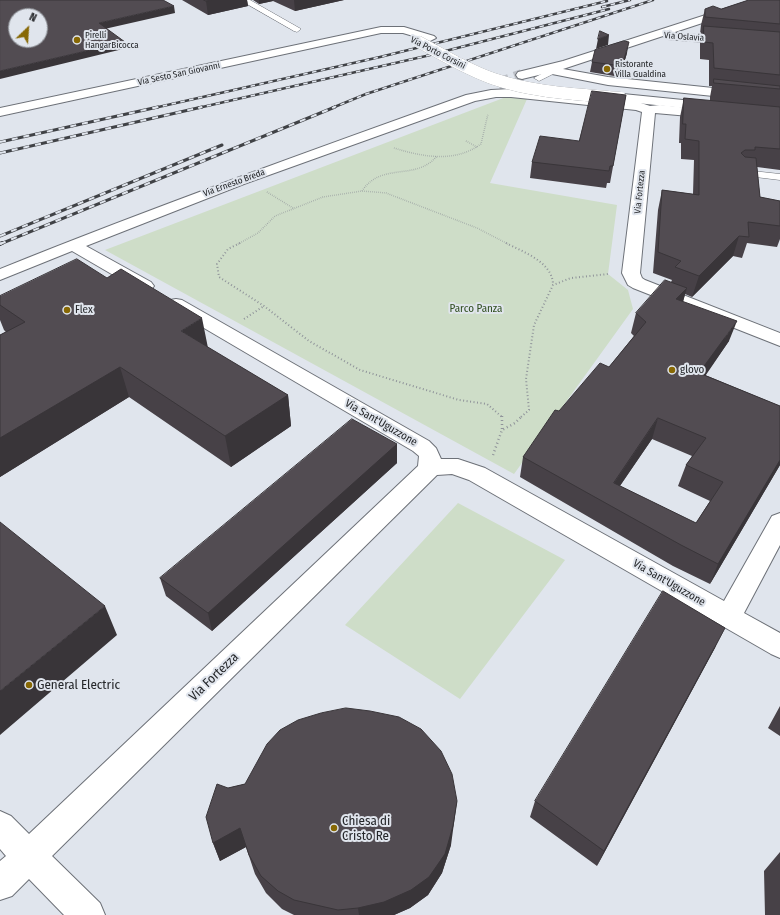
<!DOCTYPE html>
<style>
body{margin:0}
#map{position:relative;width:780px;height:915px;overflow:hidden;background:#e0e5ed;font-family:"Fira Sans Condensed",sans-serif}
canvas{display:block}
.north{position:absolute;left:8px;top:8px;width:40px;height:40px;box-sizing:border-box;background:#e0e5ed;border:1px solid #95999f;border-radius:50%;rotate:25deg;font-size:11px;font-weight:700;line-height:16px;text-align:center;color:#25272a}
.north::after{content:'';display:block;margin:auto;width:14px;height:18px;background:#876804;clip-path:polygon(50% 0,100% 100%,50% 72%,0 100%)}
</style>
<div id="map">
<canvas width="780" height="915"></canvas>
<div class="north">N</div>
</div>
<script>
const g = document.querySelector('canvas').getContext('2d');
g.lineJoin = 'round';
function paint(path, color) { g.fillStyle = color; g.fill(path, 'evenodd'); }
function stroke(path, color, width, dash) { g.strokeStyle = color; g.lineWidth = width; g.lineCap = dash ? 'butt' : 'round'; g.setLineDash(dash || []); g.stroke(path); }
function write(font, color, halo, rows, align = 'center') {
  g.font = font + ' "Fira Sans Condensed",sans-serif'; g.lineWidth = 4; g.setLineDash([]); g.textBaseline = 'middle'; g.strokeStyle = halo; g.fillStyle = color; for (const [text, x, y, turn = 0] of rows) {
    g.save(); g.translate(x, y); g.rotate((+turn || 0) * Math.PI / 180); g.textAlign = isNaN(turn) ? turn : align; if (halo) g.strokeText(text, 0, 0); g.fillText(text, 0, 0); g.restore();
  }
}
paint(new Path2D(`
 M506,97L527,99L490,183L617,205L608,274L628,290L633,309L514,474L105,250Z
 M458,503L565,560L460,699L345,625Z`), '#ceddc8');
stroke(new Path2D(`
 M498,84L522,75`), '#bbbfc6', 12, [12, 6]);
const lane = new Path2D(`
 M240,0H250L301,29L297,32L294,31Z
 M554,67L559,70L557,72L539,81L534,78Z
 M743,170L780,174V180L739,175L737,173L739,171Z`);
const street = new Path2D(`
 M752,0H767L766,2L672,33L780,42V48L668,39L663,36L563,69L608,77L780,95V103L608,85L547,73L522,79L518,78L516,75L518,72L563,61Z
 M511,89L638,102L650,106L660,105L717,111L719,114L717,117L712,118L655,113L640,273L642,278L645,280L780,333V346L633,288L628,285L622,273L642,112L636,110L511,97H496L475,101L244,184L86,246L151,282L154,286L151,290L145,291L139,290L72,251L0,280V269C154,207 310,151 466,95L491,90Z
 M176,299L182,300L429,441L436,448L441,459H458L485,468L724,601L772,516L780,513V545L744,613L780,633V658L771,654L469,480L452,474L437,475L52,856L100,903L105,915H64L29,879L12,896L0,900V861L6,856L0,849V811L11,816L29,834L418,466L419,456L413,451L170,308L167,304L170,300Z`);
const secondary = new Path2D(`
 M381,27H404L434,36L436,38L430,41L403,33H381L0,116V108Z
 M623,94L713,103L718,104L719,107L718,110L713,111L618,101L617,98L618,95Z`);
stroke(lane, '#6d7178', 1);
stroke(street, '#6d7178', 2);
stroke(secondary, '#6d7178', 2);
stroke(new Path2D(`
 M466,141L477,147
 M394,148C423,157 455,163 481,144L488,114
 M362,191C382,161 415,182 437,156
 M267,192L293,208
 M238,244L258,233L275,216L323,197L362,191L386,193L477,228L508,244`), '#90949a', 1.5, [0.5, 1.5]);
stroke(new Path2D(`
 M240,243L228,249L217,264L219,277L264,306L309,341L360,370L459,400L487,404L502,417
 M506,243C523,252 553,262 553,285
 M244,319L264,306
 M521,417L529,410L526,379L534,325L553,285L571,278L608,274`), '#90949a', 2, [1, 2.5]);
stroke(new Path2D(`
 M502,416V430
 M493,455L502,430L515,423L522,416`), '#90949a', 2.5, [1, 3]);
paint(lane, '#fff');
paint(street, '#fff');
paint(secondary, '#fff');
const railFar2 = new Path2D(`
 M602,7L630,0
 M154,108L380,57L607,1
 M198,108L426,56L609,9
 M332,108L366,94L653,0`);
const railFar1 = new Path2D(`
 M0,142L158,107
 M0,153L202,107
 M0,236L222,145
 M0,244L335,107`);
const rail = new Path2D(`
 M0,244L2,243`);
stroke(railFar2, '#404246', 2.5);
stroke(railFar1, '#404246', 3);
stroke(rail, '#404246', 4);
stroke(railFar2, '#e0e5ed', 1.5, [4.5]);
stroke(railFar1, '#e0e5ed', 2, [6]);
stroke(rail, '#e0e5ed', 2.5, [8]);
const secondaryBridge = new Path2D(`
 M417,41C442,54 467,70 494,79C535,93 578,94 621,98`);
stroke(secondaryBridge, '#6d7178', 12, []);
stroke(secondaryBridge, '#fff', 12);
paint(new Path2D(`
 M182,0H247L248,6L208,15Z
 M253,0H344L295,11L273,1L259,4Z
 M780,0V170L757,167L760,197L780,201V239L777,247L747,243L742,258L733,256L692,297L685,294L683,302L729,341L705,375L780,406V465L710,584L673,566L520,477L523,457L559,411L609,367L634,336L631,333L636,313L671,282L672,280L653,273L658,210L662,190L693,194L694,160L681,159V143H679L680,117L684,98L710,101V97L712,86H709V60L700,59V43L703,34H700L701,25L705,9H721ZM652,439L692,456L686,465L678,486L710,501L696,523L620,486Z
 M627,53L620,77L590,72L592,62Z
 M626,95L610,183H607L606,188L530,178L532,162L579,141Z
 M0,296L207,347L288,395L291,426L231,467L129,397L0,477V335L6,332L4,330L0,320Z
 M397,444V463L212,631L166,596L160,578Z
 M716,646L597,866L530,817L535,801Z
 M780,706V736L768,728Z
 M245,784L451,845L442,873L428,895L410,908L394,915H294L282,909L266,893L255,874L246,847L220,861L213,843L228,788Z
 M780,852V915H765L764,871Z`), '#474147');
paint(new Path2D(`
 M212,0H247L248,6L208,15L206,1Z
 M259,0H273V1L259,4Z
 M294,0H344L295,11Z
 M174,6L175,13L100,30L99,23Z
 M609,35L608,45L596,49L598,39Z
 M125,42L127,48L0,79V71Z
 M629,42L627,53L620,77L622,66Z
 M739,236L733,256L692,297L699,276Z
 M687,288L681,308L676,299Z
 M202,318L208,348L181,331Z
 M737,321L729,341L693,394L699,373Z
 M120,367L129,397L0,477V438Z
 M288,395L291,426L231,467L225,436Z
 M658,418L652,439L608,503L614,483Z
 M397,444V463L212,631L208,613Z
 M780,460V465L710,584L718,564Z
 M105,606L117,635L0,735V691Z
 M725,628L716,646L597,866L604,851Z
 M457,801L451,845L442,873L428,895L410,908L394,915H359L358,908Z
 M240,828L246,847L220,861L213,843Z`), '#393539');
const building = new Path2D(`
 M0,0H163L174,6L99,23L125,42L0,71ZM16,16H40V40H16Z
 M204,0H212L206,1Z
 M749,0H780V24L705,17V9L713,6L721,9Z
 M704,26L780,32V75L714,68L713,43L704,42Z
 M600,31L609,35L598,39Z
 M624,41L629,42L622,66L592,62L595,50Z
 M714,79L780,86V89L714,83Z
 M592,91L626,95L613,166H610L609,171L532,162L540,136L579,141Z
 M684,98L780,107V149L755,147V150H745L741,153L745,157L756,158L760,197L780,201V226L748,222L749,237L739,236L699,276L675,267L681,261L658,252L662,190L699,195V141L685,139L686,124H683Z
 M77,259L107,278L121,269L202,318L181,331L288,395L225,436L120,367L0,438V335L25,322L0,305V296Z
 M665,280L687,288L676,299L737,321L699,373L780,406V460L718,564L681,545L523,457L555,410L559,411L600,363L609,367L646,322L636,313ZM658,418L706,438L686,465L723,482L696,523L614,483Z
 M352,419L397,444L208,613L160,578Z
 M0,522L105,606L0,691Z
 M663,591L725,628L604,851L535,801Z
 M346,708L370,711L399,717L421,729L441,751L452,774L457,801L453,826L445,854L429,877L411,890L384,902L358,908L338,910L294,900L278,891L261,876L249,855L240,828L213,843L206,817L217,784L228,788L245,784L267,744L280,730L298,720L321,713Z`);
paint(building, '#524c52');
stroke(building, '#393539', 1);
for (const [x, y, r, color] of [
 [77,40,4,"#876804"],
 [607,69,4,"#876804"],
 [67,310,4,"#876804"],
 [672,370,4,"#876804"],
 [29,685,4,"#876804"],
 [334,828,4,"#876804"]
]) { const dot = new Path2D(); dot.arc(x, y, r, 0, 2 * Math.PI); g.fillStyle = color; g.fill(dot); stroke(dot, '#e0e5ed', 1.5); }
write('9px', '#25272a', '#e0e5ed', [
 ["Pirelli",85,35],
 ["HangarBicocca",85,45],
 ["Ristorante",615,64],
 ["Villa Gualdina",615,74]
], 'left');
write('9px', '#25272a', '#e0e5ed', [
 ["Via Oslavia",684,37,4],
 ["Via Porto Corsini",438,53,27],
 ["Via Sesto San Giovanni",179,74,-12],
 ["Via Ernesto Breda",234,183,-20],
 ["Via Fortezza",640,192,-84]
]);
write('11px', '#2f4e1f', '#e0e5ed', [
 ["Parco Panza",476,309]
]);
write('11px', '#25272a', '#e0e5ed', [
 ["Flex",75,310],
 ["glovo",680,370]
], 'left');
write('11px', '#25272a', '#e0e5ed', [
 ["Via Sant'Uguzzone",381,423,30],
 ["Via Sant'Uguzzone",669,583,30]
]);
write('13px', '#25272a', '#e0e5ed', [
 ["Via Fortezza",214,677,-44]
]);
write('13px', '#25272a', '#e0e5ed', [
 ["General Electric",37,685],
 ["Chiesa di",342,821],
 ["Cristo Re",342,836]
], 'left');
</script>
